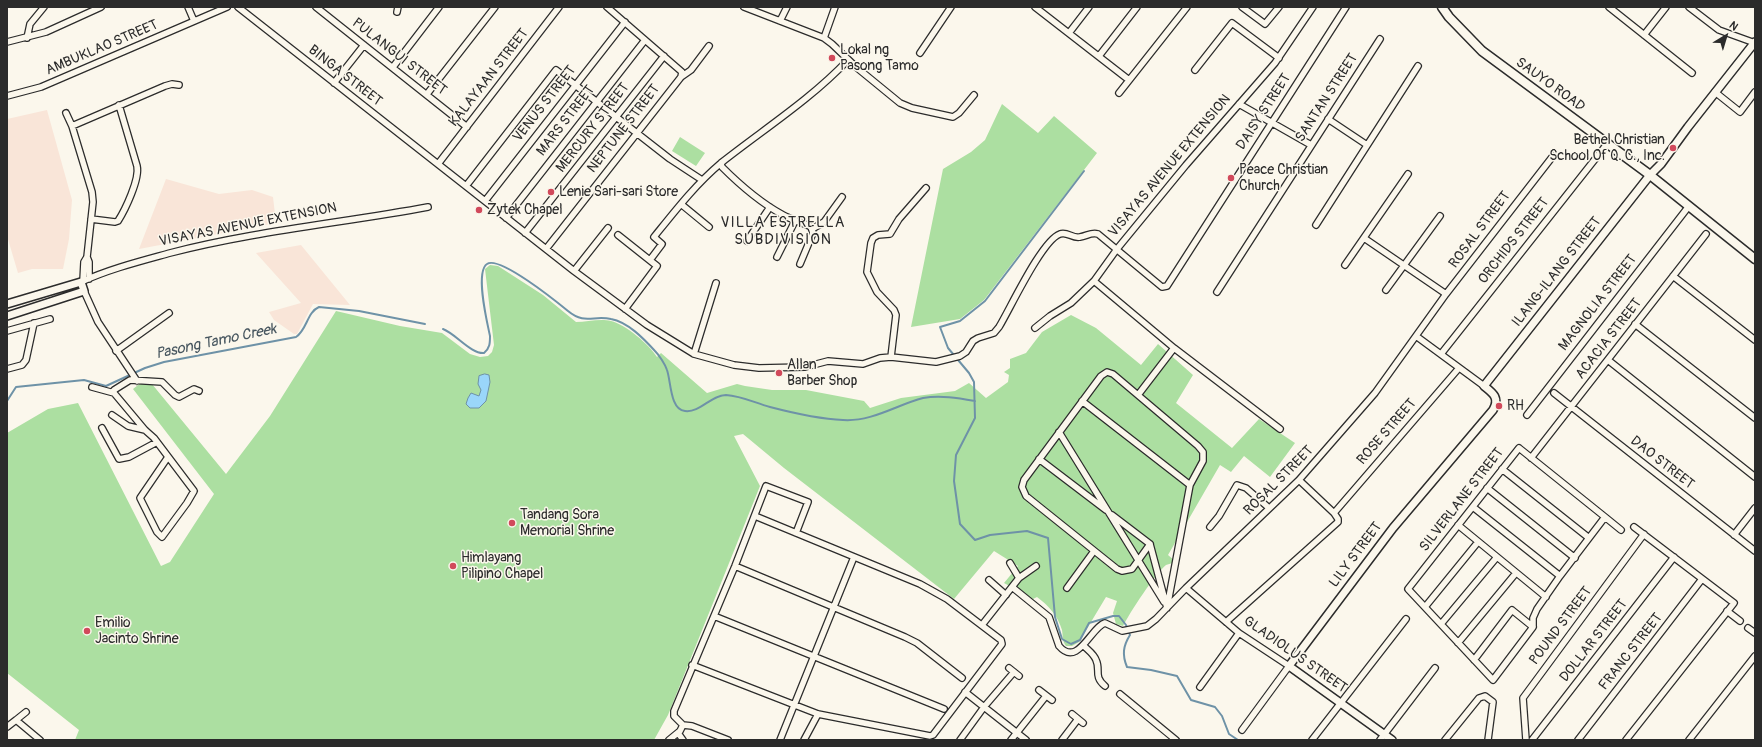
<!DOCTYPE html>
<style>
body{margin:0}
#map{position:relative;width:1762px;height:747px;overflow:hidden;background:#fbf7ec;font-family:Pangolin,sans-serif}
canvas{display:block}
.frame{position:absolute;inset:0;border:8px solid #2b2b2b;pointer-events:none}
.north{position:absolute;left:1706px;top:16px;width:40px;height:40px;-webkit-text-stroke:3px #fbf7ec;paint-order:stroke;rotate:38deg;font-size:11px;font-weight:700;line-height:16px;text-align:center;color:#2b2b2b}
.north::after{content:'';display:block;margin:auto;width:14px;height:18px;background:#2b2b2b;clip-path:polygon(50% 0,100% 100%,50% 72%,0 100%)}
</style>
<div id="map">
<canvas width="1762" height="747"></canvas>
<div class="frame"></div>
<div class="north">N</div>
</div>
<script>
const g = document.querySelector('canvas').getContext('2d');
g.lineJoin = 'round';
function paint(path, color) { g.fillStyle = color; g.fill(path, 'evenodd'); }
function stroke(path, color, width, dash) { g.strokeStyle = color; g.lineWidth = width; g.lineCap = dash ? 'butt' : 'round'; g.setLineDash(dash || []); g.stroke(path); }
function write(font, color, halo, rows, align = 'center') {
  g.font = font + ' Pangolin,sans-serif'; g.lineWidth = 3; g.setLineDash([]); g.textBaseline = 'middle'; g.strokeStyle = halo; g.fillStyle = color; for (const [text, x, y, turn = 0] of rows) {
    g.save(); g.translate(x, y); g.rotate((+turn || 0) * Math.PI / 180); g.textAlign = isNaN(turn) ? turn : align; if (halo) g.strokeText(text, 0, 0); g.fillText(text, 0, 0); g.restore();
  }
}
paint(new Path2D(`
 M47,110L72,200L69,239L63,269H32L18,273L7,236V119Z
 M166,179L219,194L252,190L273,197L276,223L139,249Z
 M301,245L350,305L313,304L297,334H294L274,320L269,312L301,303L256,253Z`), '#f9e5d8');
paint(new Path2D(`
 M1002,104L1038,133L1054,116L1097,153L984,300L960,319L911,327L943,169L971,152L985,140Z
 M680,137L705,153L696,166L672,151Z
 M490,265L498,266L543,295L576,322C587,322 600,318 611,321C625,324 650,345 657,357L661,353L707,393L737,384L745,386L772,390H806L864,401L870,408L901,398L955,391L969,383L986,398L1008,382L1009,375L1004,372L1010,368V359L1026,353L1042,332L1071,315L1096,328L1141,365L1158,344L1193,375L1176,403L1232,448L1259,419L1295,443L1270,477L1244,456L1231,472L1220,465L1168,555L1175,561C1173,563 1169,564 1166,565C1155,574 1130,612 1123,626L1116,624L1113,613L1117,601L1106,597L1079,642L1072,646H1066C1062,641 1063,636 1062,630C1058,616 1048,605 1037,597L1033,599L1004,583L1018,566L994,551L954,599L784,468L743,434L734,436L760,486L668,715L654,740H75L79,730L7,673V433L48,409L78,403L161,566L170,562L214,494L133,389L147,378L226,474L270,416L336,311L400,326L442,333L470,354L480,357L488,356L492,352L494,345L485,269Z`), '#acdfa1');
const water = new Path2D(`
 M485,374L489,375L490,382L486,401L479,408H470L466,404L468,398L471,393L479,396L481,390L478,384L479,376Z`);
paint(water, '#9ad6fa');
stroke(water, '#6e92a7', 1);
stroke(new Path2D(`
 M1084,171L985,301L960,321L940,327L948,348L969,373L974,382L975,418L956,455L954,481L960,524L975,540L990,535L1027,531L1048,538L1055,617L1062,639L1071,644L1080,640L1089,623L1113,616H1119L1126,625L1130,635C1123,646 1122,655 1127,667L1151,670L1177,676L1191,700L1215,707L1222,716L1229,734L1238,740
 M443,329C456,334 471,354 484,353C490,348 490,343 490,336C487,322 475,272 487,264C499,255 557,302 568,311C585,325 593,315 611,319C628,322 644,339 655,351C659,355 665,364 667,370C671,381 670,410 685,411C700,413 711,395 726,395C742,396 755,403 770,407C793,413 819,419 843,420C872,422 896,405 923,398C940,395 958,398 975,401
 M7,401L16,387L84,380L106,386L145,368L164,362L296,337C307,330 307,312 319,307L359,311L425,324`), '#6e92a7', 2);
const minor = new Path2D(`
 M188,7L194,21
 M238,7L574,271L647,325L694,354L734,365L759,368L805,367L828,361L863,364L880,358L891,357L936,362L960,356L966,352L973,341L978,338L994,333L999,327C1010,309 1042,240 1060,234C1067,231 1073,239 1080,237C1087,236 1091,232 1098,234L1162,287L1167,286L1346,7
 M316,7L467,127
 M607,7L682,72L681,77
 M744,7L824,38L832,44L856,67L900,103L912,108L953,117L959,113L974,95
 M1035,7L1129,80
 M1242,7L1265,24L1279,7
 M1609,7L1692,73
 M1689,7L1719,30L1755,43
 M397,12L398,7
 M780,21L787,7
 M1069,33L1089,7
 M1644,35L1666,7
 M27,38L30,24L44,7
 M824,38L835,7
 M7,42L46,32L101,7
 M920,53L951,7
 M1099,56L1137,7
 M393,67L439,7
 M1195,70L1232,23L1279,58
 M334,83L364,45
 M1715,92L1740,112L1755,92
 M1119,93L1187,7
 M427,94L495,7
 M7,96L41,87L227,7
 M1239,104L1311,145
 M66,113L72,126L92,192L93,202L87,257L84,262L83,281
 M1328,119L1367,145
 M72,126L165,86L172,84L179,85
 M438,164L559,7
 M721,164L722,167C740,185 761,203 783,215C792,220 802,222 811,227L813,233L800,264
 M466,186L556,70L670,159L702,180
 M485,201L625,22
 M681,204L709,227
 M506,218L645,40
 M91,219L115,222L118,221C125,210 140,179 137,166L119,105
 M1316,225L1418,66
 M812,229L824,222L842,197
 M525,233L664,56
 M618,235L657,266L625,309
 M1364,238L1446,294
 M747,241L770,207
 M546,249L681,77L691,70L709,46
 M87,257L89,262V279
 M777,257L795,221
 M650,260L662,244L654,237C675,211 695,185 721,163C764,129 810,100 848,60
 M1345,265L1408,174
 M574,271L608,228
 M1673,276L1755,340
 M1094,281L1174,348L1280,429
 M81,282C109,269 141,261 170,253C255,231 342,223 428,207
 M1386,290L1440,216
 M84,291L98,322L137,381
 M1217,292L1380,39
 M1635,324L1755,418
 M1035,328L1050,316L1071,303L1094,281L1117,249L1186,165L1275,63L1313,7
 M7,331L50,319
 M1416,336L1484,386
 M116,351L169,313
 M694,354L716,283
 M1441,354L1607,144
 M891,357L896,315L894,310L877,292L867,272L871,243L873,238L878,235L890,234L899,219L926,188
 M1608,360L1755,477
 M7,369L22,365L26,360L34,323
 M1107,372L1113,374L1198,446L1203,452V461L1190,485L1167,608L1150,544L1132,569L1122,571L1117,569L1026,496L1022,487L1024,480L1101,376Z
 M92,387L114,393
 M1554,393L1755,551
 M1138,395L1174,348
 M1082,401L1190,485
 M112,415L128,426L145,430
 M1527,415L1689,206
 M102,428L119,459L129,457L157,442
 M1059,432L1164,602
 M1519,448L1605,517L1560,576L1537,609L1533,618V627L1493,680L1408,589Z
 M168,457L140,498L157,532L162,537L187,503L194,491L154,438L145,430L114,393V390L130,380L162,382L175,395L179,397L194,389L199,391
 M1531,458L1706,234
 M1039,459L1106,510
 M1502,469L1589,538
 M1487,488L1575,558
 M1473,507L1560,576
 M1334,513L1459,368
 M1112,515L1150,544
 M1605,517L1621,530
 M1458,525L1546,597
 M1210,527L1219,516L1237,485L1246,488L1269,508
 M1734,535L1755,508
 M1010,563L1019,578
 M735,566L905,637L917,643L962,678
 M989,580L1006,595
 M1012,587L1049,617L1059,646C1078,668 1091,627 1105,623L1122,631L1147,626L1156,619L1186,588L1299,480L1375,393L1446,294L1553,156
 M1067,588L1094,551
 M1186,588L1239,633L1289,666L1242,730
 M1425,607L1478,542
 M1727,611L1740,621
 M714,616L944,709
 M1226,622L1338,522V519L1334,513L1299,480
 M1441,624L1497,557
 M982,625L1019,578L1036,566
 M1748,628L1755,633
 M1458,643L1516,573
 M1084,646C1088,650 1094,654 1096,660C1101,670 1093,676 1105,686
 M1474,660L1512,610L1533,627
 M692,665L818,714L930,736L933,735L1002,644L1001,640L947,599L920,584L755,516
 M1009,668L1019,676
 M1200,687L1239,633
 M1039,690L1052,700
 M965,692L1026,740
 M1120,694L1176,740
 M1072,714L1083,723
 M16,720L26,712
 M7,727L16,720L40,740
 M678,733L683,740
 M669,740L680,731L683,725
 M728,740L692,726L683,725L674,716V711L735,566L766,486L808,502L796,533
 M780,740L854,557
 M804,740L818,714
 M960,740L984,707L1014,672
 M1011,740L1046,696
 M1062,740L1078,719
 M1312,740L1406,619
 M1380,740L1435,668
 M1445,740L1479,698L1485,696L1493,702L1488,740
 M1526,740L1523,698L1644,534
 M1532,740L1674,557
 M1578,740L1702,579
 M1626,740L1734,603L1634,527
 M1689,740L1755,656`);
const tertiary = new Path2D(`
 M7,304L81,282L84,291L7,316
 M1392,740L1289,666L1393,528L1493,410C1500,398 1493,393 1484,386L1650,175L1661,164L1688,127L1755,42`);
const secondary = new Path2D(`
 M1442,7L1449,17L1482,51L1650,175L1755,259`);
stroke(minor, '#2b2b2b', 8);
stroke(tertiary, '#2b2b2b', 10);
stroke(secondary, '#2b2b2b', 11);
stroke(minor, '#fbf7ec', 5.5);
stroke(tertiary, '#fbf7ec', 7);
stroke(secondary, '#fbf7ec', 8);
for (const [x, y, r, color] of [
 [832,58,4,"#d1495b"],
 [1673,148,4,"#d1495b"],
 [1231,178,4,"#d1495b"],
 [551,192,4,"#d1495b"],
 [479,210,4,"#d1495b"],
 [779,373,4,"#d1495b"],
 [1499,406,4,"#d1495b"],
 [512,523,4,"#d1495b"],
 [453,566,4,"#d1495b"],
 [87,631,4,"#d1495b"]
]) { const dot = new Path2D(); dot.arc(x, y, r, 0, 2 * Math.PI); g.fillStyle = color; g.fill(dot); stroke(dot, '#fbf7ec', 1.5); }
write('14px', '#2b2b2b', '#fbf7ec', [
 ["AMBUKLAO STREET",102,48,-23],
 ["PULANGUI STREET",399,57,38],
 ["BINGA STREET",345,76,38],
 ["KALAYAAN STREET",489,78,-52],
 ["SAUYO ROAD",1550,85,36],
 ["SANTAN STREET",1327,98,-57],
 ["VENUS STREET",545,104,-52],
 ["DAISY STREET",1264,112,-57],
 ["MARS STREET",566,121,-52],
 ["MERCURY STREET",593,128,-52],
 ["NEPTUNE STREET",624,129,-52],
 ["VISAYAS AVENUE EXTENSION",1170,166,-50],
 ["VISAYAS AVENUE EXTENSION",248,225,-11],
 ["ROSAL STREET",1480,230,-53],
 ["ORCHIDS STREET",1514,241,-52],
 ["ILANG-ILANG STREET",1557,272,-52],
 ["MAGNOLIA STREET",1598,303,-52],
 ["ACACIA STREET",1609,339,-52],
 ["ROSE STREET",1387,432,-49],
 ["DAO STREET",1662,463,38],
 ["ROSAL STREET",1279,481,-45],
 ["SILVERLANE STREET",1462,500,-52],
 ["LILY STREET",1356,555,-53],
 ["POUND STREET",1561,626,-53],
 ["DOLLAR STREET",1594,641,-52],
 ["FRANC STREET",1631,652,-52],
 ["GLADIOLUS STREET",1295,655,35]
]);
write('14px', '#2b2b2b', '#fbf7ec', [
 ["Lokal ng",840,50],
 ["Pasong Tamo",840,66],
 ["Bethel Christian",1665,140,"right"],
 ["School Of Q. C., Inc.",1665,156,"right"],
 ["Peace Christian",1239,170],
 ["Church",1239,186],
 ["Lenie Sari-sari Store",559,192],
 ["Zytek Chapel",487,210],
 ["Allan",787,365],
 ["Barber Shop",787,381],
 ["RH",1507,406],
 ["Tandang Sora",520,515],
 ["Memorial Shrine",520,531],
 ["Himlayang",461,558],
 ["Pilipino Chapel",461,574],
 ["Emilio",95,623],
 ["Jacinto Shrine",95,639]
], 'left');
g.letterSpacing = '1px';
write('15px', '#2b2b2b', '#fbf7ec', [
 ["VILLA ESTRELLA",783,223],
 ["SUBDIVISION",783,240]
]);
g.letterSpacing = '0px';
write('italic 15px', '#47565f', '#fbf7ec', [
 ["Pasong Tamo Creek",216,342,-12]
]);
</script>
